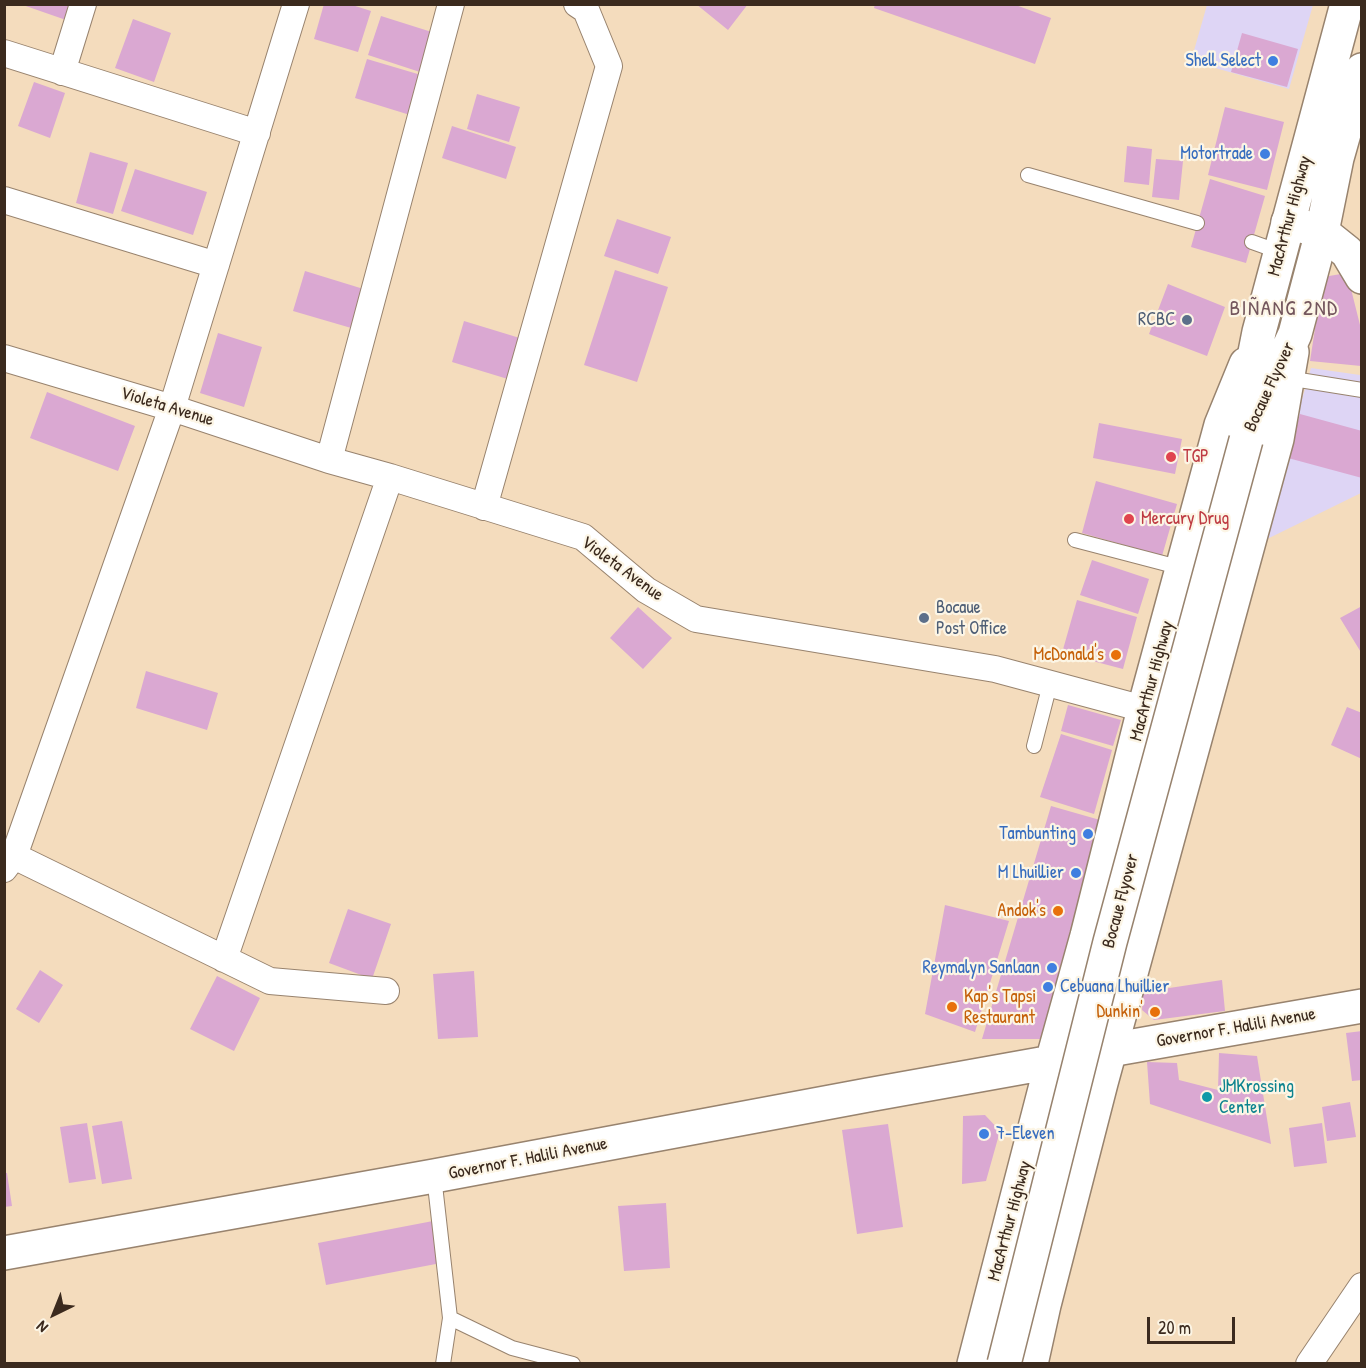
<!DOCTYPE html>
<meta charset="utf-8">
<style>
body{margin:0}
#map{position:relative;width:1366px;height:1368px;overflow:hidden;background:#f4dcbd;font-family:"Patrick Hand",sans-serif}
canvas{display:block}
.frame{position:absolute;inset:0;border:6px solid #3b2a1e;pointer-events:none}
.north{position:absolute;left:24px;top:1284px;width:60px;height:60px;-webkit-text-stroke:4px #fcf5e5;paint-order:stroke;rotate:223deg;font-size:16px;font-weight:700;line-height:24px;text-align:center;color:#3b2a1e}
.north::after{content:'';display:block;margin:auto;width:21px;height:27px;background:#3b2a1e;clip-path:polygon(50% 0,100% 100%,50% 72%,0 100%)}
.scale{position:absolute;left:1147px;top:1317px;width:88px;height:27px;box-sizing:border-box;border:3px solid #3b2a1e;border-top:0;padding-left:8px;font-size:18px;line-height:21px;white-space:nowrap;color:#3b2a1e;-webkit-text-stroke:4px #fcf5e5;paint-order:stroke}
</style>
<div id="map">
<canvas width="1366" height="1368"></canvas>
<div class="frame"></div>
<div class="north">N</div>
<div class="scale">20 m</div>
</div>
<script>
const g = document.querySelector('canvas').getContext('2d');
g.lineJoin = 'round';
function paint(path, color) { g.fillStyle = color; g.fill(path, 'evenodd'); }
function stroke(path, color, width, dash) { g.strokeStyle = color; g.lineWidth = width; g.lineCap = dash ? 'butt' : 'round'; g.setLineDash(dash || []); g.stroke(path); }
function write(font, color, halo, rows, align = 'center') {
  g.font = font + ' "Patrick Hand",sans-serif'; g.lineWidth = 4.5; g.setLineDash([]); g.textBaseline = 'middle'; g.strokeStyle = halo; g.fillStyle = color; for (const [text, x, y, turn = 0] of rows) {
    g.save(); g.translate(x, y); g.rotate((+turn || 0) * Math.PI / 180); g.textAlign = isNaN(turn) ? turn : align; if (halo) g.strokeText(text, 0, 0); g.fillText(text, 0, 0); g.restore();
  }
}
paint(new Path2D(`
 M1207,5H1313L1289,89L1191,61Z
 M1311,368L1360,375L1362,490L1361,493L1261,542Z`), '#ded5f5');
paint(new Path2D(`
 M20,4H71L66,20Z
 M324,4H349L371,11L358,52L314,39Z
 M696,4H748L728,30Z
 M875,4H1013L1051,18L1035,64L874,8Z
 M381,16L438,34L426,74L368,55Z
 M133,19L171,33L154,82L115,68Z
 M1242,33L1298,49L1287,87L1231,72Z
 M367,59L421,75L410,115L355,98Z
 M34,82L65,93L50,138L18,126Z
 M477,94L520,107L509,142L467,129Z
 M1225,107L1284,122L1267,190L1208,175Z
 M452,126L516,147L506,179L442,158Z
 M1127,146L1152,149L1149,185L1124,182Z
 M90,152L128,163L113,214L76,203Z
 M1156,159L1183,161L1179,200L1152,197Z
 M135,169L207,192L193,235L121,211Z
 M1210,179L1265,196L1246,263L1191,247Z
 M617,219L671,237L658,274L604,256Z
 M615,270L668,287L637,382L584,365Z
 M305,271L370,291L358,330L293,311Z
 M1347,273L1362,333L1361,366L1310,361L1323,277Z
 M1168,284L1225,307L1207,356L1149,334Z
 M464,321L523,339L511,380L452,362Z
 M218,333L262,347L244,407L200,393Z
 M47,392L135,426L118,471L30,438Z
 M1300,414L1362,431V478L1288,458Z
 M1099,423L1182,439L1175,474L1093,458Z
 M1096,481L1177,504L1162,556L1082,533Z
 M1092,560L1149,579L1138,614L1080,595Z
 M1077,600L1137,617L1123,669L1062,653Z
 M1362,606V654L1340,618Z
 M638,607L672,638L643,669L610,638Z
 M146,671L218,693L207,730L136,708Z
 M1068,705L1121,720L1113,746L1061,731Z
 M1347,707L1362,713V759L1331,745Z
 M1061,734L1112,750L1094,814L1040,797Z
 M1051,806L1100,820L1042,1039H982Z
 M945,905L1009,921L975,1032L925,1014Z
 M348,909L391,924L372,979L329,963Z
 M40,970L63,985L39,1023L16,1009Z
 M474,971L478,1037L438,1039L433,974Z
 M217,976L260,998L234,1051L190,1029Z
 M1222,980L1225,1011L1154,1020L1142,1010L1143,992Z
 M1362,1031V1080L1352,1081L1346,1033Z
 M1219,1053L1257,1056L1271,1144L1150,1104L1147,1062L1177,1063L1179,1080L1218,1090Z
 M1350,1102L1356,1137L1327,1141L1322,1107Z
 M985,1115L1000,1131L986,1181L962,1184L963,1116Z
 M122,1121L132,1179L102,1184L92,1126Z
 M87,1123L96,1179L69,1183L60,1127Z
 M1322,1123L1327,1163L1294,1167L1289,1128Z
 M888,1124L903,1227L857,1234L842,1130Z
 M4,1173H7L12,1206L4,1207Z
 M666,1203L670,1268L624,1271L618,1206Z
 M433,1221L441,1263L326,1285L318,1243Z`), '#daa8d2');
const service = new Path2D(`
 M1028,175L1197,223
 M1252,242L1280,252
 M1287,378L1362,390
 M1075,540L1182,568
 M1034,746L1050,684
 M434,1176L450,1318L443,1364
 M450,1318L512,1348L573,1364`);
const minor = new Path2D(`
 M4,53L257,133
 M62,72L83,4
 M4,200L216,265
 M4,358L172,408L329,460L390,477L583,537L646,590L696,619L995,669L1144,709
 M329,460L451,4
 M484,507L609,66L586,10L577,4
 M14,856L270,981L386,991
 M4,869L14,856L172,408L296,4
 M224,959L390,477
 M1309,1364L1362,1286`);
const secondary = new Path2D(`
 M1288,222L1322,232L1347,252L1362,277
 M1110,1050L1362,1006`);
const primary = new Path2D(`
 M4,1253L434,1176L868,1095L1052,1062
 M974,1364L1052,1062L1087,936L1144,709L1221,425L1246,364
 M1031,1364L1044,1305L1101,1083L1277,439L1292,352`);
const trunk = new Path2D(`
 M1253,425L1295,334L1322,232L1337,158L1362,70
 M1246,440V398L1259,332L1347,4`);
stroke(service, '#98836e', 16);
stroke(minor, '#98836e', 28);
stroke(secondary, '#98836e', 36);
stroke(primary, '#98836e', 36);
stroke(trunk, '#98836e', 36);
stroke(service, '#fff', 14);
stroke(minor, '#fff', 26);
stroke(secondary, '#fff', 33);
stroke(primary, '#fff', 33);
stroke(trunk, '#fff', 33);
const trunkBridge = new Path2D(`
 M1004,1364L1110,942L1246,440`);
stroke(trunkBridge, '#98836e', 36, []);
stroke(trunkBridge, '#fff', 33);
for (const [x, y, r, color] of [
 [1273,61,6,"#3f7fe0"],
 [1265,154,6,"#3f7fe0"],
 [1187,320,6,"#5c6f8a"],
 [1171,457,6,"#e0444e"],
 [1129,519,6,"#e0444e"],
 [924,618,6,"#5c6f8a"],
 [1116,655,6,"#e8710a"],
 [1088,834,6,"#3f7fe0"],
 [1076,873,6,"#3f7fe0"],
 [1058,911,6,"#e8710a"],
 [1052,968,6,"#3f7fe0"],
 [1048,987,6,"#3f7fe0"],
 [952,1007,6,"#e8710a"],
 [1155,1012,6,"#e8710a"],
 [1207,1097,6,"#0f9aa8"],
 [984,1134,6,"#3f7fe0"]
]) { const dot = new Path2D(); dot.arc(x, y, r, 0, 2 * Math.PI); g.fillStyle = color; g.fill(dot); stroke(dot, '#fcf5e5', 2); }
write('18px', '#366cbe', '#fcf5e5', [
 ["Shell Select",1261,61],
 ["Motortrade",1253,154],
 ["Tambunting",1076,834],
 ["M Lhuillier",1064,873],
 ["Reymalyn Sanlaan",1040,968],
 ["Cebuana Lhuillier",1060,987,"left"],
 ["7-Eleven",996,1134,"left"]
], 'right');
write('18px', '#3b2a1e', '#fcf5e5', [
 ["MacArthur Highway",1290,216,-75],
 ["Bocaue Flyover",1270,387,-65],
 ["Violeta Avenue",167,407,17],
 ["Violeta Avenue",622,569,36],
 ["MacArthur Highway",1152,681,-75],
 ["Bocaue Flyover",1121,901,-75],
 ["Governor F. Halili Avenue",1236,1028,-10],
 ["Governor F. Halili Avenue",528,1159,-11],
 ["MacArthur Highway",1010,1221,-75]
]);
write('18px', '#4e5e75', '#fcf5e5', [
 ["RCBC",1175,320],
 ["Bocaue",936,608,"left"],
 ["Post Office",936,629,"left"]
], 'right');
write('18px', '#be3a42', '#fcf5e5', [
 ["TGP",1183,457],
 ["Mercury Drug",1141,519]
], 'left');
write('18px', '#c56008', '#fcf5e5', [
 ["McDonald's",1104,655],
 ["Andok's",1046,911],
 ["Kap's Tapsi",964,997,"left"],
 ["Restaurant",964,1018,"left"],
 ["Dunkin'",1143,1012]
], 'right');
write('18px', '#0d838f', '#fcf5e5', [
 ["JMKrossing",1219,1087],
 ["Center",1219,1108]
], 'left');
g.letterSpacing = '1.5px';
write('21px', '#73565d', '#fcf5e5', [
 ["BIÑANG 2ND",1284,309]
]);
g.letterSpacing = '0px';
</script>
